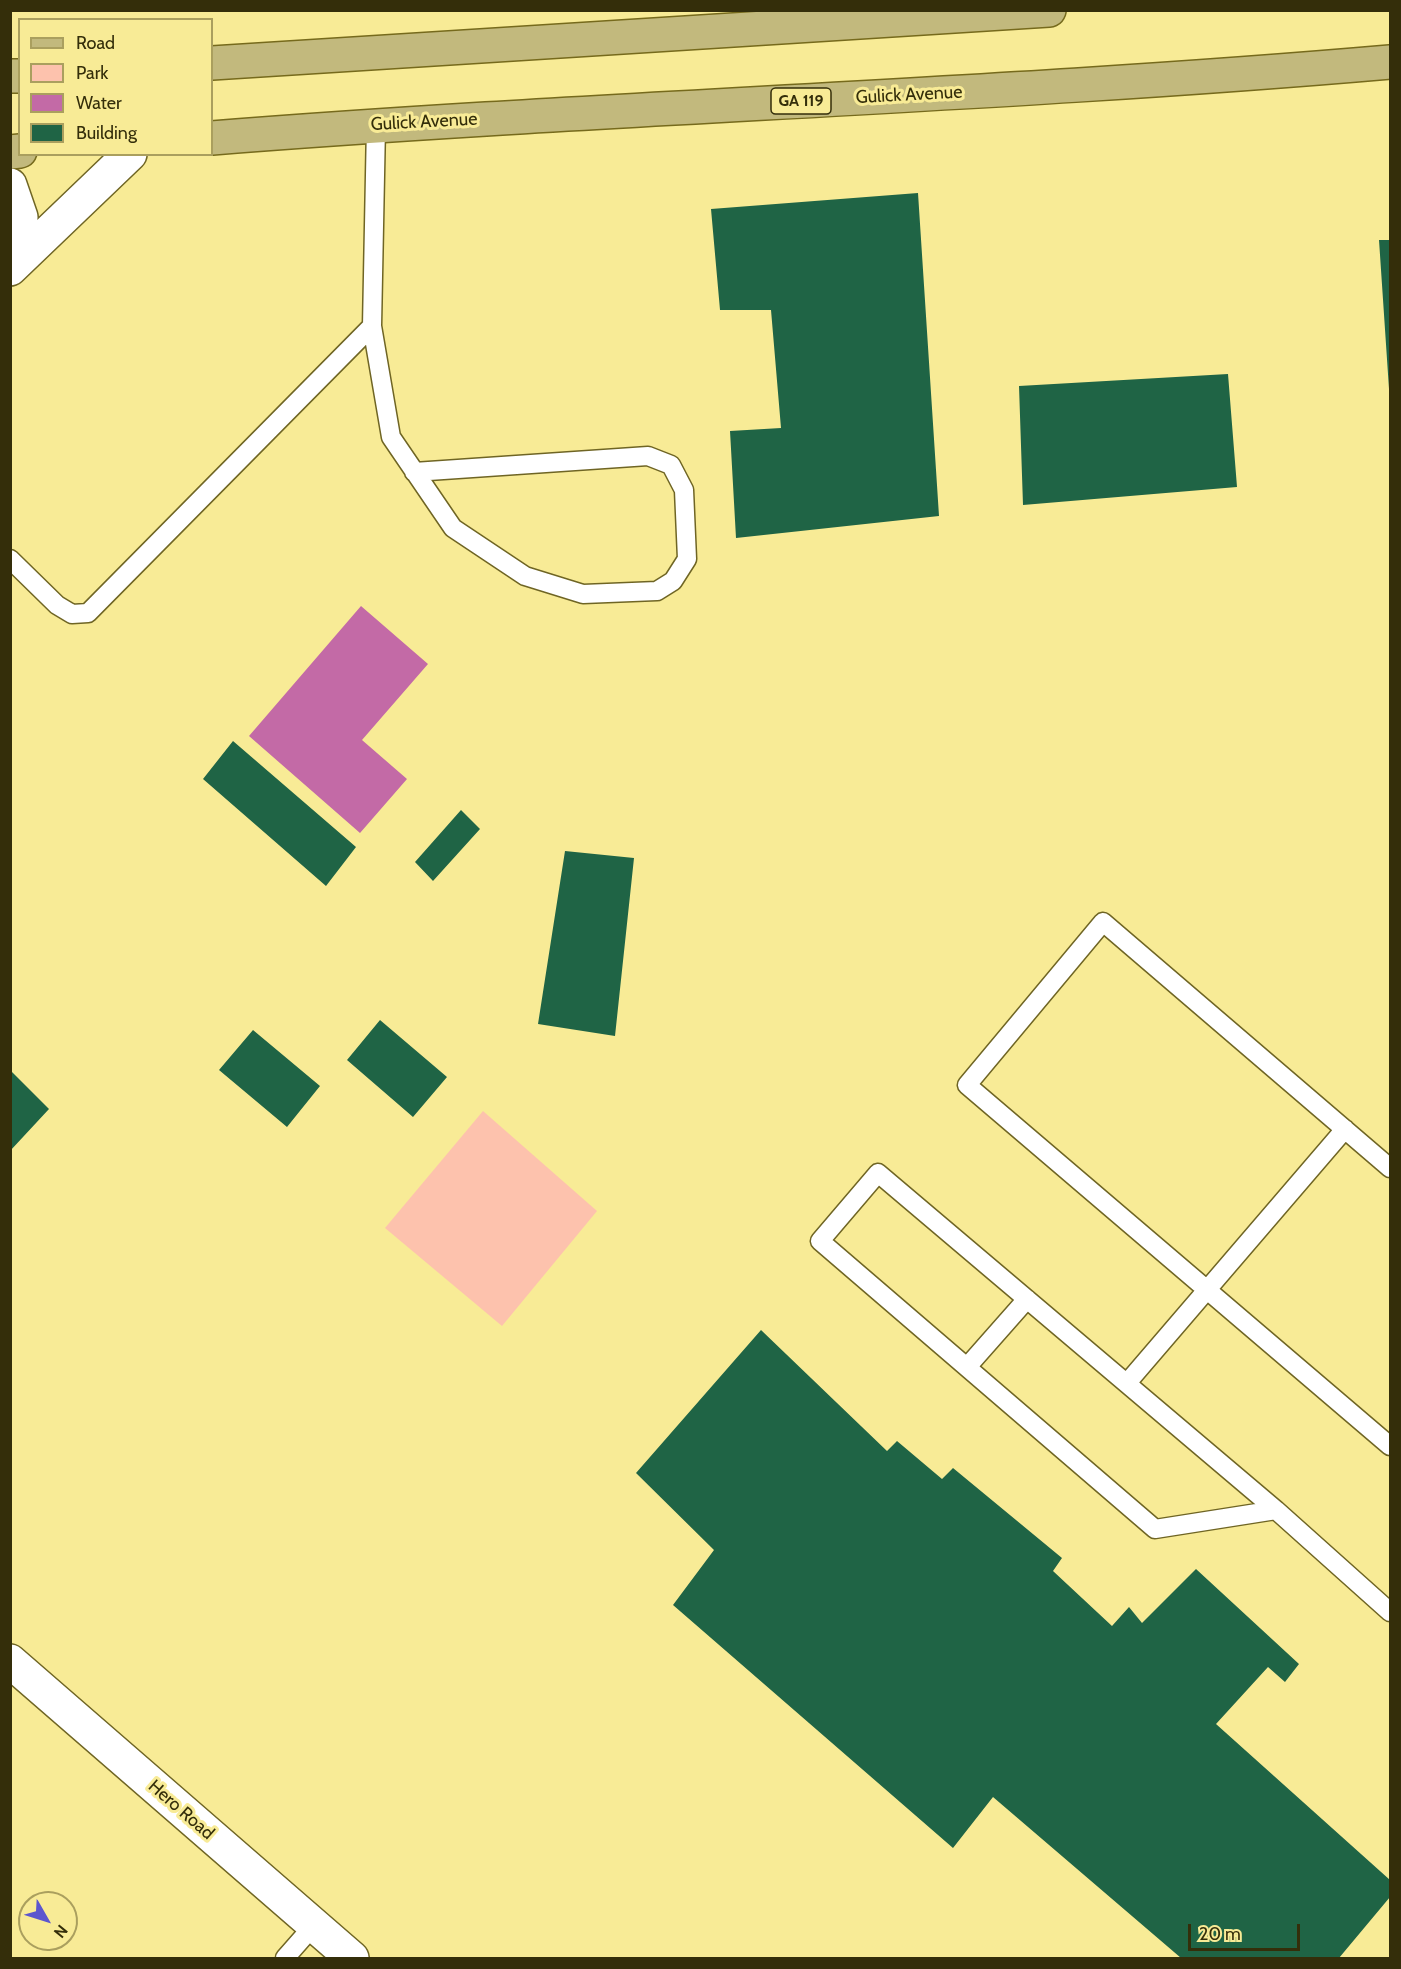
<!DOCTYPE html>
<style>
body{margin:0}
#map{position:relative;width:1401px;height:1969px;overflow:hidden;background:#f8eb96;font-family:Cabin,sans-serif}
canvas{display:block}
.frame{position:absolute;inset:0;border:12px solid #342e0a;pointer-events:none}
.legend{position:absolute;left:18px;top:18px;width:195px;height:138px;box-sizing:border-box;background:#f8eb96;border:2px solid #aa9f5e;margin:0;padding:8px 10px;list-style:none;font-size:18px;color:#342e0a}
.legend li{display:flex;align-items:center;gap:12px;height:30px}
.legend b{width:30px;border:2px solid #aa9f5e}
.north{position:absolute;left:18px;top:1891px;width:60px;height:60px;box-sizing:border-box;background:#f8eb96;border:2px solid #aa9f5e;border-radius:50%;rotate:129deg;font-size:16px;font-weight:700;line-height:24px;text-align:center;color:#342e0a}
.north::after{content:'';display:block;margin:auto;width:21px;height:27px;background:#5c56ce;clip-path:polygon(50% 0,100% 100%,50% 72%,0 100%)}
.scale{position:absolute;left:1188px;top:1924px;width:112px;height:27px;box-sizing:border-box;border:3px solid #342e0a;border-top:0;padding-left:8px;font-size:18px;line-height:21px;white-space:nowrap;color:#342e0a;-webkit-text-stroke:4px #f8eb96;paint-order:stroke}
</style>
<div id="map">
<canvas width="1401" height="1969"></canvas>
<div class="frame"></div>
<ul class="legend">
<li><b style="height:8px;background:#c2b97d"></b>Road</li>
<li><b style="height:16px;background:#fdc2ad"></b>Park</li>
<li><b style="height:16px;background:#c36aa6"></b>Water</li>
<li><b style="height:16px;background:#1f6445"></b>Building</li>
</ul>
<div class="north">N</div>
<div class="scale">20 m</div>
</div>
<script>
const g = document.querySelector('canvas').getContext('2d');
g.lineJoin = 'round';
function paint(path, color) { g.fillStyle = color; g.fill(path, 'evenodd'); }
function stroke(path, color, width, dash) { g.strokeStyle = color; g.lineWidth = width; g.lineCap = dash ? 'butt' : 'round'; g.setLineDash(dash || []); g.stroke(path); }
function write(font, color, halo, rows, align = 'center') {
  g.font = font + ' Cabin,sans-serif'; g.lineWidth = 6; g.setLineDash([]); g.textBaseline = 'middle'; g.strokeStyle = halo; g.fillStyle = color; for (const [text, x, y, turn = 0] of rows) {
    g.save(); g.translate(x, y); g.rotate((+turn || 0) * Math.PI / 180); g.textAlign = isNaN(turn) ? turn : align; if (halo) g.strokeText(text, 0, 0); g.fillText(text, 0, 0); g.restore();
  }
}
paint(new Path2D(`
 M483,1111L597,1211L502,1326L385,1228Z`), '#fdc2ad');
paint(new Path2D(`
 M361,606L428,664L362,740L407,779L360,833L249,736Z`), '#c36aa6');
paint(new Path2D(`
 M918,193L939,516L736,538L730,431L781,428L771,310H720L711,209Z
 M1379,240H1390V389H1389Z
 M1228,374L1237,487L1023,505L1019,386Z
 M233,741L356,847L326,886L203,779Z
 M461,810L480,829L433,881L415,862Z
 M565,851L634,858L615,1036L538,1024Z
 M380,1020L447,1077L413,1117L347,1060Z
 M253,1030L320,1086L287,1127L219,1070Z
 M10,1070L49,1109L10,1151Z
 M761,1330L887,1451L897,1441L942,1479L953,1468L1062,1558L1053,1571L1112,1626L1129,1607L1142,1623L1196,1569L1299,1664L1285,1682L1268,1667L1216,1724L1390,1880V1897L1339,1958H1181L993,1797L953,1848L673,1605L714,1550L636,1473Z`), '#1f6445');
const lane = new Path2D(`
 M376,125L372,326L391,437L453,528L525,576L583,594L657,591L673,581L687,559L684,490L671,465L648,456L414,472
 M10,559L57,605L72,614L88,613L372,326
 M1390,1168L1103,922L967,1085L1390,1446
 M967,1367L1027,1299
 M1127,1383L1345,1129
 M1276,1510L1155,1529L820,1241L878,1173L1276,1510L1390,1612
 M285,1958L314,1925`);
const street = new Path2D(`
 M10,185L21,217L16,263
 M10,269L130,154
 M10,1661L352,1958`);
const primary = new Path2D(`
 M212,63L1049,10
 M10,76H20
 M212,138C604,107 998,96 1390,62
 M10,152L20,151`);
stroke(lane, '#6f6524', 21);
stroke(street, '#6f6524', 36);
stroke(primary, '#766a1c', 36);
stroke(lane, '#fff', 18);
stroke(street, '#fff', 33);
stroke(primary, '#c2b97d', 33);
for (const [x, y, w] of [
 [801,101,60]
]) { const box = new Path2D(); box.roundRect(x - w / 2, y - 13, w, 26, 4.5); g.fillStyle = '#f8eb96'; g.fill(box); stroke(box, '#342e0a', 1.5); }
write('bold 16px', '#342e0a', null, [
 ["GA 119",801,101]
]);
write('18px', '#342e0a', '#f8eb96', [
 ["Gulick Avenue",909,95,-3],
 ["Gulick Avenue",424,122,-3],
 ["Hero Road",181,1810,41]
]);
</script>
